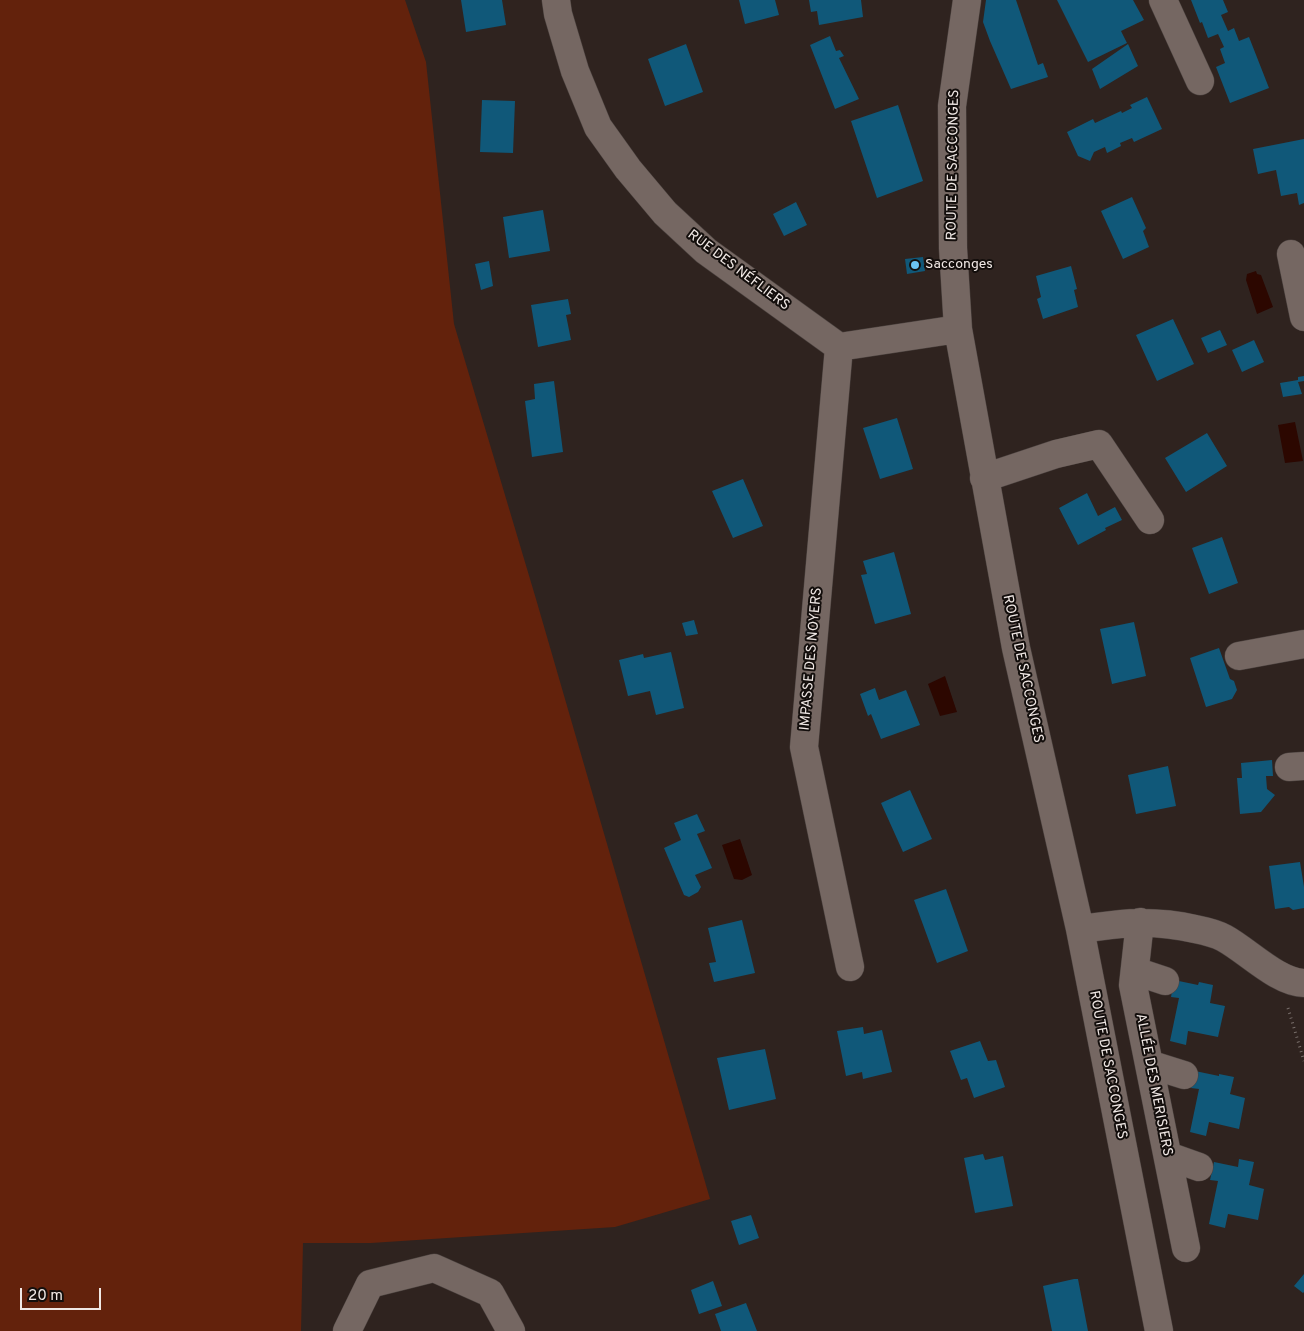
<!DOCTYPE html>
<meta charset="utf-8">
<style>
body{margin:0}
#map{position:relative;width:1304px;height:1331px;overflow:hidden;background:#2f231f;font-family:Overpass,sans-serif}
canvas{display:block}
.scale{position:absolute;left:20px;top:1288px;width:81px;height:22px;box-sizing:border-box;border:2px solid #f0e8e5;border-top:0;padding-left:6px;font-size:15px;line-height:18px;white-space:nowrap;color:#f0e8e5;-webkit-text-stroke:4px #130e0c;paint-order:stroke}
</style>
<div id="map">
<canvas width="1304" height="1331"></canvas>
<div class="scale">20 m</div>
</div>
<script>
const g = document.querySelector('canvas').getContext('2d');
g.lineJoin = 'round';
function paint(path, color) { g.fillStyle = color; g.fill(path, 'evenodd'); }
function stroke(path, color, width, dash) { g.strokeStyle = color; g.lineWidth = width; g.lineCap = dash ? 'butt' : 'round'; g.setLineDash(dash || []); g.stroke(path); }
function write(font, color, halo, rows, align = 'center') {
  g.font = font + ' Overpass,sans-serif'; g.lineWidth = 4; g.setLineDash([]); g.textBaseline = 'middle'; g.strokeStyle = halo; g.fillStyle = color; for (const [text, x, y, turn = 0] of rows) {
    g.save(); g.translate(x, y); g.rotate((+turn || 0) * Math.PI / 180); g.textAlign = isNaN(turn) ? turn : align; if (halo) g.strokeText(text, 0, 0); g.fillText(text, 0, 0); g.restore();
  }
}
paint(new Path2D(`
 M0,0H405L426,62L454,324L536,599L710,1199L615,1227L371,1243H303L301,1331H0Z`), '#63220c');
paint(new Path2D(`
 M1256,271L1257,274L1261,275L1273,307L1257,314L1246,280L1247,274Z
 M1295,422L1303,461L1285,463L1278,425Z
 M945,676L957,712L940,716L928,684Z
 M740,839L752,875L742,880L734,879L722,845Z`), '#2c0700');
paint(new Path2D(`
 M461,0H502L506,25L466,32Z
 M739,0H775L779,15L745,24Z
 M809,0H861L863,17L819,25L817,11L811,12Z
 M986,0H1016L1038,65L1043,63L1048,77L1011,89L990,41L983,22Z
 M1057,0H1133L1144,20L1121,31L1127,43L1088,62Z
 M1191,0H1223L1228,12L1221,15L1228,31L1234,28L1239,41L1249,37L1269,88L1230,103L1216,67L1225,63L1220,49L1224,47L1218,34L1208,38L1202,22L1200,23Z
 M830,36L836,51L840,50L844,56L839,58L859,99L835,109L810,45Z
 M686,44L703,92L665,106L648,59Z
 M1128,44L1138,66L1100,89L1092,69Z
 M1147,97L1162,129L1134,142L1132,138L1120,143L1121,146L1107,153L1105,147L1094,152L1090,161L1078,156L1067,132L1093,119L1095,123L1121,111L1122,113L1132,108L1130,105Z
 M482,100L515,101L513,153L480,152Z
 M898,105L923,181L877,198L851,121Z
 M1304,139V203L1299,205L1297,193L1281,196L1276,170L1258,174L1253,149Z
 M1132,197L1146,228L1143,231L1149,247L1123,259L1101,211Z
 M796,202L807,225L784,236L773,214Z
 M543,210L550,251L509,258L503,217Z
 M923,257L925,271L907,274L905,259Z
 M489,261L493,286L481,290L475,264Z
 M1071,266L1077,289L1074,290L1078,307L1043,319L1037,299L1041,297L1036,276Z
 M568,299L571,314L566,315L571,340L538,347L531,305Z
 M1173,319L1194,364L1157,381L1136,335Z
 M1220,330L1227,345L1208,353L1201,338Z
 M1254,340L1264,362L1242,372L1232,350Z
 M1304,376V381L1298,382L1302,394L1283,397L1280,383L1298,380V377Z
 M554,381L563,452L532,457L525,401L535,399L534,384Z
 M897,418L913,469L880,479L863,428Z
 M1207,433L1227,466L1186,492L1165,458Z
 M743,479L763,526L733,538L712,491Z
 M1087,493L1098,516L1115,507L1122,520L1105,528L1106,530L1078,545L1059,508Z
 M1222,537L1238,583L1209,594L1192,548Z
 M894,552L911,614L875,624L861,575L867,574L863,561Z
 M694,620L698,634L686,636L682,623Z
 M1134,622L1146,676L1112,684L1100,629Z
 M1219,648L1230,679L1234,681L1237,690L1232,699L1206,707L1190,658Z
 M671,652L684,708L656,715L650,691L628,696L619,660L643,654L644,658Z
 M875,688L879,700L906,690L920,725L881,739L871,714L868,716L860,694Z
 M1272,760L1273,776H1266L1267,789L1275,795L1261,812L1240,814L1237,778H1242L1241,763Z
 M1168,766L1176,806L1136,814L1128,775Z
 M910,790L932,839L903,852L881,803Z
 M697,814L705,831L697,834L712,868L695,875L701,887L698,892L689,897L684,895L664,848L681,840L674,823Z
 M1300,862L1304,887V908L1293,910L1289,907L1275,909L1269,866Z
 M946,889L968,951L937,963L914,900Z
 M742,920L755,973L714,982L709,963L716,962L708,928Z
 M1174,980L1198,985L1199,982L1213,985L1210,1003L1225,1006L1218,1037L1188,1031L1186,1045L1170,1041L1179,998L1171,997Z
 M863,1027L864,1034L882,1030L892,1072L863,1079L862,1072L846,1076L837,1031Z
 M980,1041L988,1061L996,1060L1005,1087L974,1098L967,1078L961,1080L950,1051Z
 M765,1049L776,1099L729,1110L717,1058Z
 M1195,1071L1219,1076V1074L1234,1077L1230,1094L1245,1098L1239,1129L1209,1122L1206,1136L1190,1132L1199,1089L1191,1088Z
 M983,1154L985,1160L1003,1156L1013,1206L975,1213L964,1158Z
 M1239,1159L1254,1162L1249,1185L1264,1189L1258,1220L1228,1214L1225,1228L1209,1224L1218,1181L1210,1180L1214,1162L1238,1167Z
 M751,1215L759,1238L739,1245L731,1221Z
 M1304,1274V1292L1303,1293L1294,1286Z
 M1074,1279H1078L1088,1331H1052L1043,1286Z
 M713,1281L722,1306L699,1314L691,1290Z
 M746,1303L757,1331H721L715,1314Z`), '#105879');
const minor = new Path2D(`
 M556,0L558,14L575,71L598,127L628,169L665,213L706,251L839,347L958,329
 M967,0L952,106L953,248L958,329L1016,648L1080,929L1159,1331
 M1163,0L1200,81
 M1291,254L1304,317
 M839,347L804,747L850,967
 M984,478L1056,454L1099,444L1150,520
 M1239,656L1304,644
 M1289,767L1304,766
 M1140,922L1133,985L1186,1248
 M1080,929C1099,927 1123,922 1141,923C1159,923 1178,925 1195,929C1205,931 1215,933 1224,938C1248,951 1277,982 1304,983
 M1135,971L1165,981
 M1149,1064L1184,1075
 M1168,1156L1199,1167
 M347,1331L370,1284L434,1268L490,1293L511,1331`);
stroke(minor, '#4a413e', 29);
stroke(new Path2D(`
 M1288,1008L1304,1061`), '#786e6a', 3, [1, 4]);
stroke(minor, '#756762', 28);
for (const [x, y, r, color] of [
 [915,265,5,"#6bc3f2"]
]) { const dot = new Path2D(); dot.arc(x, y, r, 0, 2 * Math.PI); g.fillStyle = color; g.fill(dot); stroke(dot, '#130e0c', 2); }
write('14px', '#f0e8e5', '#130e0c', [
 ["ROUTE DE SACCONGES",954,165,-89],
 ["RUE DES NÉFLIERS",738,271,37],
 ["IMPASSE DES NOYERS",812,659,-85],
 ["ROUTE DE SACCONGES",1022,669,78],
 ["ROUTE DE SACCONGES",1107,1065,79],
 ["ALLÉE DES MERISIERS",1153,1085,79]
]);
write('14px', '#f0e8e5', '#130e0c', [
 ["Sacconges",925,265]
], 'left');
</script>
